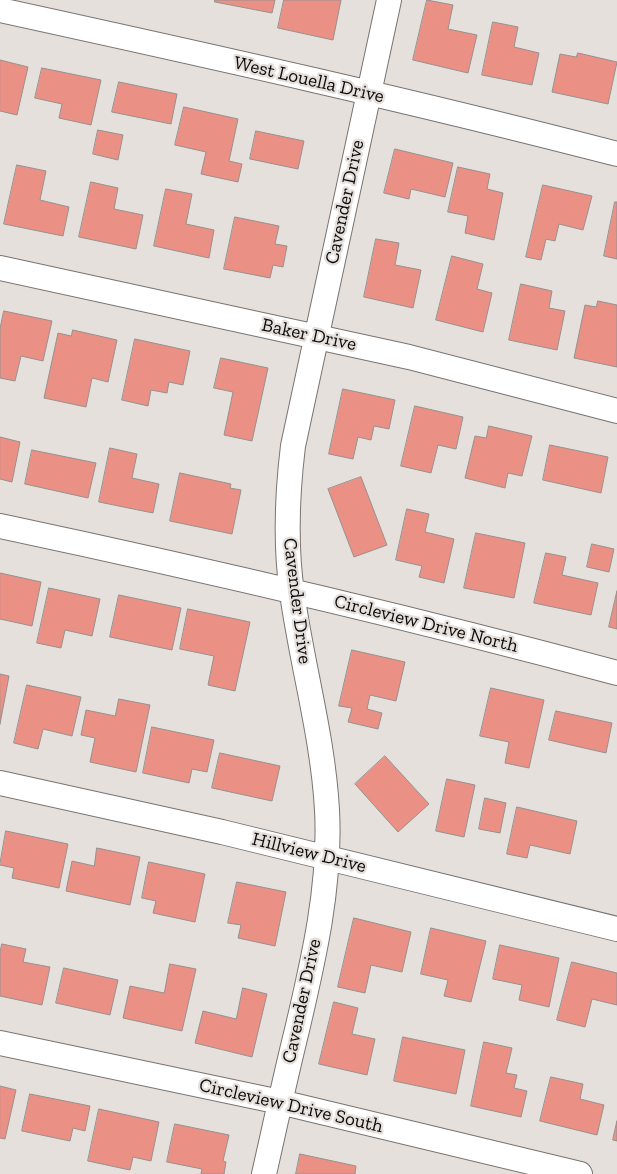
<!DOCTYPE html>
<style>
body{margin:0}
canvas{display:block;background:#e6e0dc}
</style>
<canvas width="617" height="1174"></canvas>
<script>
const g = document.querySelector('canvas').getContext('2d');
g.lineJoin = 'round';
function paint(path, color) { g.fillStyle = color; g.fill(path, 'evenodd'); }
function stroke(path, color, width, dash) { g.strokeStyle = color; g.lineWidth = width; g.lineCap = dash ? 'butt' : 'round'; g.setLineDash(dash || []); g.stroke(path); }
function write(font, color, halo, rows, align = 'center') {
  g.font = font + ' "Zilla Slab",serif'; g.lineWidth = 4.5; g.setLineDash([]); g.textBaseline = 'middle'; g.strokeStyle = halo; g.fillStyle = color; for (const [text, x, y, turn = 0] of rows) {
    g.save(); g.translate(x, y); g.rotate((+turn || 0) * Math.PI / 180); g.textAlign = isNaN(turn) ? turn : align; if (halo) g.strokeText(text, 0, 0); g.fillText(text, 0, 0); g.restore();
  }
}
const building = new Path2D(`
 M215,0H275L272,13L215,2Z
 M284,0H341L333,40L278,28Z
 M427,0L453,5L448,29L477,35L468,73L413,60Z
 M493,22L518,27L514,47L539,53L532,85L482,75Z
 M578,53L617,62L608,104L552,92L560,54L576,57Z
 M0,60L28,67L17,115L0,111Z
 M42,68L101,80L91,125L59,118L62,104L35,98Z
 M119,82L177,94L171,124L112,112Z
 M184,107L238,119L229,161L242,164L238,182L201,174L206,152L175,145Z
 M98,130L123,135L118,160L93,154Z
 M256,131L304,141L298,169L250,159Z
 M395,149L453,163L445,197L411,189L409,199L384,193Z
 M17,165L46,171L40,200L69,207L63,236L4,224Z
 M458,167L490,174L487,189L503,193L494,240L465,233L468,216L448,212Z
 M91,182L118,188L114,209L143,215L136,249L79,237Z
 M543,185L592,196L583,230L559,224L555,241L546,239L541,260L526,257Z
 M166,189L192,194L186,224L214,230L209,258L154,246Z
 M615,202H617V259L604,256Z
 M235,217L279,226L275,244L287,246L283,267L273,265L270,278L224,269Z
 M376,239L399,243L395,265L421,270L413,308L364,297Z
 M452,256L483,264L477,289L492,293L483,332L436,320Z
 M521,284L552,291L549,308L565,311L557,350L509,340Z
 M598,301L617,305V367L574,358L585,305L596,307Z
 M4,311L52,321L43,361L21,356L15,381L0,378V329Z
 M73,330L117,340L108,382L92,378L86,407L44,398L58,333L71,336Z
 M135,339L190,351L183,385L169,382L167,393L151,390L148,406L122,400Z
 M221,358L268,368L252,441L224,435L233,392L214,388Z
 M343,389L395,400L389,429L374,426L371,440L358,437L353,459L329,454Z
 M415,406L463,417L456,449L438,445L431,473L401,466Z
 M489,426L532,436L522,476L508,473L505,488L465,478L475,436L486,438Z
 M0,437L20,442L12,482L0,479Z
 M550,445L608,457L601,493L543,480Z
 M110,448L137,454L132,478L159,484L153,513L99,502Z
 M32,450L96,463L88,498L25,484Z
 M180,473L231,484L230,488L241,490L232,534L170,521Z
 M361,477L387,545L354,557L328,489Z
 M407,509L429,514L425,532L454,539L444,583L419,577L422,566L396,560Z
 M476,533L525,543L514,598L464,588Z
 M592,544L614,549L609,572L587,567Z
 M546,553L566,557L562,575L598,583L591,615L534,603Z
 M0,573L41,582L32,626L0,619Z
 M49,588L100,599L92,636L65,630L61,648L37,643Z
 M617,591V629L609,627Z
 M119,595L181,608L172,650L110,637Z
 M188,609L250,622L235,691L208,685L214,656L180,649Z
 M352,650L405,662L396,701L370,695L367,709L382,713L378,729L348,722L352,708L339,706Z
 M0,674L9,676L0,724Z
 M27,685L81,697L72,736L43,729L38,749L14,743Z
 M491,688L544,700L529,768L505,763L509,742L480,736Z
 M119,699L150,705L136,772L90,762L95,738L81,735L86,710L115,716Z
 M556,711L612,723L606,753L549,740Z
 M152,727L214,740L207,772L192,769L189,783L143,773Z
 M220,753L280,766L272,801L212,788Z
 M385,756L429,804L398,832L355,784Z
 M447,779L475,785L464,837L436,831Z
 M485,798L506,803L500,833L479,829Z
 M517,807L577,821L570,854L530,845L527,858L507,854Z
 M6,831L68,844L59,888L12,878L14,868L0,865Z
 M97,848L140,857L130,905L66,891L72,861L94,866Z
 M149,862L205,874L195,922L153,913L156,901L142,898Z
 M237,882L286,892L275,946L238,938L241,925L228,923Z
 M354,918L411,932L402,972L371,965L365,993L338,987Z
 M431,928L486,941L471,1002L444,996L448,980L421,974Z
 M2,944L26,949L23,962L50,967L42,1005L0,996V953Z
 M500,945L559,958L549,1007L519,1000L522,985L493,979Z
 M572,962L617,973V1005L592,999L585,1027L557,1020Z
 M170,964L196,969L182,1031L123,1018L130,986L164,993Z
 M64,968L118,980L110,1015L56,1003Z
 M243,988L267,994L252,1057L195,1043L203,1011L236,1019Z
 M334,1002L358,1008L352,1034L375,1039L367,1075L319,1064Z
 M403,1037L465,1050L456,1094L394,1081Z
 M484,1042L512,1048L506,1073L517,1075L514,1088L527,1091L521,1117L471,1106Z
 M551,1077L583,1084L580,1099L604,1105L597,1135L540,1121Z
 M0,1086L16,1090L5,1139L0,1138Z
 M30,1094L90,1106L85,1131L73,1128L70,1141L22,1131Z
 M99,1109L159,1122L151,1161L133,1157L130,1170L88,1161Z
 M617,1121V1141L613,1140Z
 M175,1124L229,1135L223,1161L226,1162L224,1174H201L202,1169L167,1162Z
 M300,1154L356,1166L355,1174H296Z`);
paint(building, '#ea9085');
stroke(building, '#97908f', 1);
const street = new Path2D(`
 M0,10C206,55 413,101 617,154
 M0,268L409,357L617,411
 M0,526C207,570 413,618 617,673
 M0,783L222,832L617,929
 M0,1043L280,1102L580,1174
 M264,1174C275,1126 285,1078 297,1030C314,958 331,884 327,810C323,737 302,665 292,593C285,544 287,495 293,446L389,0`);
stroke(street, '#797471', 26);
stroke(street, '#fff', 24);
write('19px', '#0d0b0a', '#e6e0dc', [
 ["West Louella Drive",309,80,13],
 ["Cavender Drive",345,202,-78],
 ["Baker Drive",309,335,12],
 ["Cavender Drive",297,601,83],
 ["Circleview Drive North",426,624,14],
 ["Hillview Drive",309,853,14],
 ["Cavender Drive",302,1001,-78],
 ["Circleview Drive South",291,1106,13]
]);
</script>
